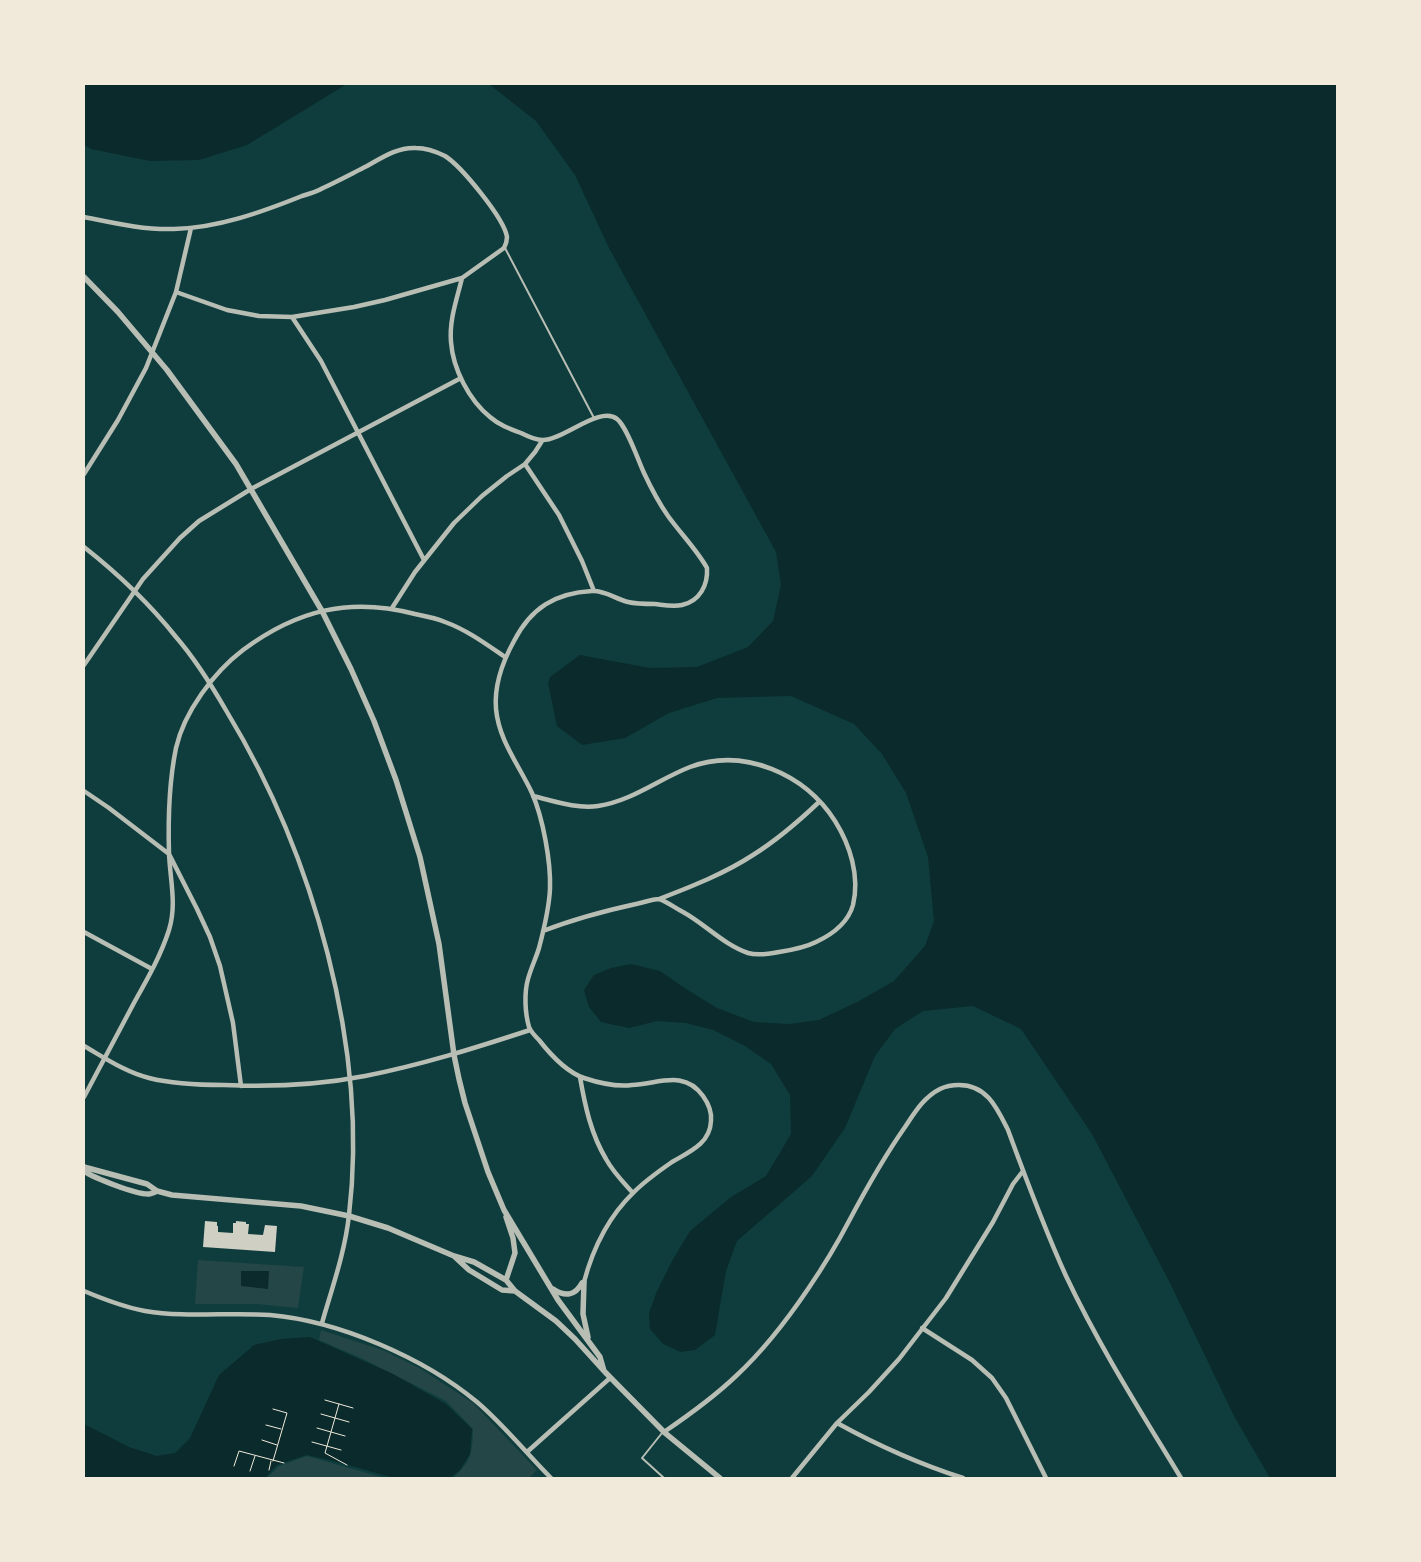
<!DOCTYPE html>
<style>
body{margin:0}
#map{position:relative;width:1421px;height:1562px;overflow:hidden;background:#0f3d3e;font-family:"Exo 2",sans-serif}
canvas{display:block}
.frame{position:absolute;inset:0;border:85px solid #f1e9da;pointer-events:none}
</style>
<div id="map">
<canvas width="1421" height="1562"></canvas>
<div class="frame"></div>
</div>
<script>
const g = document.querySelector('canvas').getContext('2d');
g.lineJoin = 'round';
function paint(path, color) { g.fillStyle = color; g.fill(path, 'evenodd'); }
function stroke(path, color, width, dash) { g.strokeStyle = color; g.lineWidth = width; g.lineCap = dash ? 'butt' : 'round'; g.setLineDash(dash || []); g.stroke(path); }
paint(new Path2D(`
 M198,1260L304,1267L298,1308L257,1304H195Z
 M321,1330L385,1351L421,1369L473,1403L537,1470L529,1478H453C472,1460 472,1454 473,1429L446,1401L363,1359L319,1340Z
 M307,1456L381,1477L389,1478H267L279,1466Z`), '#244646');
paint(new Path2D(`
 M91,84H347L247,145L199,160L150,161L91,149L84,145V85Z
 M489,84H1337V1478H1270L1234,1416L1171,1285L1092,1134L1021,1029L973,1006L923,1011L895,1029L875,1056L845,1128L812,1176L737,1241L726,1271L715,1335L695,1350L681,1352L663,1344L650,1329L649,1313L657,1291L672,1261L690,1231L731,1197L766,1176L791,1134L790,1095L771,1064L745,1046L713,1030L686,1023L657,1021L629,1028L601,1022L589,1007L584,990L594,975L611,968L631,964L660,971L686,989L717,1008L754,1022L789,1024L819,1020L859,1001L894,981L925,946L934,921L928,857L906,793L882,754L854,724L791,696L717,698L669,713L625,738L582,745L557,726L548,683L550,677L580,655L650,668L697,667L748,647L773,621L781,585L776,552L609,248L575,175L536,121Z
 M241,1271H269L268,1289L241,1286Z
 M310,1337L393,1374L446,1404L472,1429L470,1454L460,1470L450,1478H394L341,1463L307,1455L277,1465L265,1478H84V1424L129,1447L157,1456L175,1453L190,1438L219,1375L254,1345L281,1339Z`), '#0a2a2b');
paint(new Path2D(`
 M205,1221L217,1222V1226H218V1232L233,1233V1223H236V1221L246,1222V1224H249L248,1234L263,1235L265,1225L277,1226L275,1252L203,1247Z`), '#cfcfc3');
stroke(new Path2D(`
 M325,1400L353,1408
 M339,1404L325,1453L347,1465
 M273,1409L287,1413L273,1461
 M321,1414L349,1422
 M266,1425L281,1429
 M317,1428L345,1436
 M262,1440L277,1445
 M312,1442L341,1450
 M234,1466L239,1451L284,1463
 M269,1470L271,1461
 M250,1471L255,1456`), '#f1e9da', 1);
stroke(new Path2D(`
 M505,248L594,418
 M662,1433L642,1458L664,1478`), '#b8beb3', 2);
stroke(new Path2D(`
 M84,217C114,223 143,230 174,229C218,228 262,212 302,196C309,194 316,192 323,188C338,181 353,173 367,166C383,157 398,147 416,148C426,148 437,152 445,156C461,166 504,218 507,237C507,241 506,244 504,248L462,278L385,300L354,307L292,317L259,316L227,310L176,292
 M462,278C457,299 449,320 451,342C453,369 469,400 490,417C499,425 510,429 521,433C527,436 536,440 542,440C562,441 600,405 617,419C627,427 638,460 644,473C651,488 659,503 668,516C681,534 697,550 707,568C708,585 700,601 682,605C673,607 664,605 655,604C646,604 636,604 628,602C615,599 605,590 592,591C555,593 531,608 514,641C503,661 494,686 496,709C499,741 519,765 532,793C543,818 551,862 550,889C549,909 544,929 539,948C536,958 531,968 528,979C524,993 525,1013 529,1027C531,1032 535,1036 539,1040C550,1054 566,1072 584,1078C599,1083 617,1087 632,1085C658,1084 684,1069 703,1096C708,1103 712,1112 711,1121C710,1144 689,1152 672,1162C659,1171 645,1181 634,1192C608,1217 593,1248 584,1282
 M292,317L321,361L424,560
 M525,464L559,515L582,561L594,591
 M84,474L118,420L146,368L176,292L191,228
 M84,547C117,573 149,603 176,637C196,660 212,686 227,712C313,854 369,1048 349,1215C345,1252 332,1288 322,1323
 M392,608L415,572L454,523L482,496L507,476L525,464L535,452L542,441
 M84,665L143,579L180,538L199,521L251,489L461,378
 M84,791L109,808L169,854L197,909L210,937L220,966L233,1023L241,1086
 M533,796C554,801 576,809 598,806C632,801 659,779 690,767C744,747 805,774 835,821C850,845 860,876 853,905C848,923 831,935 816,942C804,948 792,950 779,952C769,954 758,956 748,953C724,945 705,924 683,912C677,909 664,900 659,899C652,899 642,903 636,904C604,911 574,919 543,931
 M659,899C690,887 724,874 753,855C777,840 799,821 819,802
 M84,932L152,969
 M84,1046C105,1058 125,1072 149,1078C173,1084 200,1085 224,1085C271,1087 319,1085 365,1076C421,1065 475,1048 530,1030
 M580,1077C585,1106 591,1134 606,1159C613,1172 623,1182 633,1193
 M84,1097C101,1065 118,1033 135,1001C148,978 161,955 169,930C177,904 170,880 169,853C168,819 169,782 176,748C184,712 214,672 243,650C297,610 349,597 415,614C425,616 436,618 445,622C467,630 486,644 505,657
 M84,1291C103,1299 124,1307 145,1311C186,1318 228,1312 270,1315C339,1321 424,1358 477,1402C504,1425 526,1453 551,1478
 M922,1328L972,1360L992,1378L1006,1398L1046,1478
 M837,1423C877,1445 919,1464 963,1478
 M664,1432C689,1415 714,1397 736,1376C763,1351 787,1320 808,1289C823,1267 837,1244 849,1221C866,1189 884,1157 905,1127C915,1112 924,1097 940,1089C946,1086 952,1085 959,1085C987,1085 997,1108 1008,1130C1026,1179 1044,1228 1066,1276C1099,1346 1141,1412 1181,1478
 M527,1452L610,1378
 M792,1478L837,1423L869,1392L899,1359L946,1298L993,1222L1013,1184L1023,1171`), '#b8beb3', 4.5);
stroke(new Path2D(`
 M84,277L118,312L167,370L236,464L322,611L351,669L374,721L396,780L420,857L439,944L454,1055L459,1079L465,1103L488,1172L504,1210L558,1300L600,1357L604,1371
 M84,1167L147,1184L157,1191L172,1195L301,1206L349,1216L388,1228L454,1256L474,1262L506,1280L515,1291L556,1321L575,1339L604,1371L664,1432L720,1478
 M84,1171C94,1178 137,1195 149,1194C153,1193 154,1193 157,1191
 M455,1257L469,1270L502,1290L515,1291
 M506,1280L515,1253L513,1238L506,1217
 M584,1282L583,1314L588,1337
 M553,1289C565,1297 575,1296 582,1283`), '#b8beb3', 5.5);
</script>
